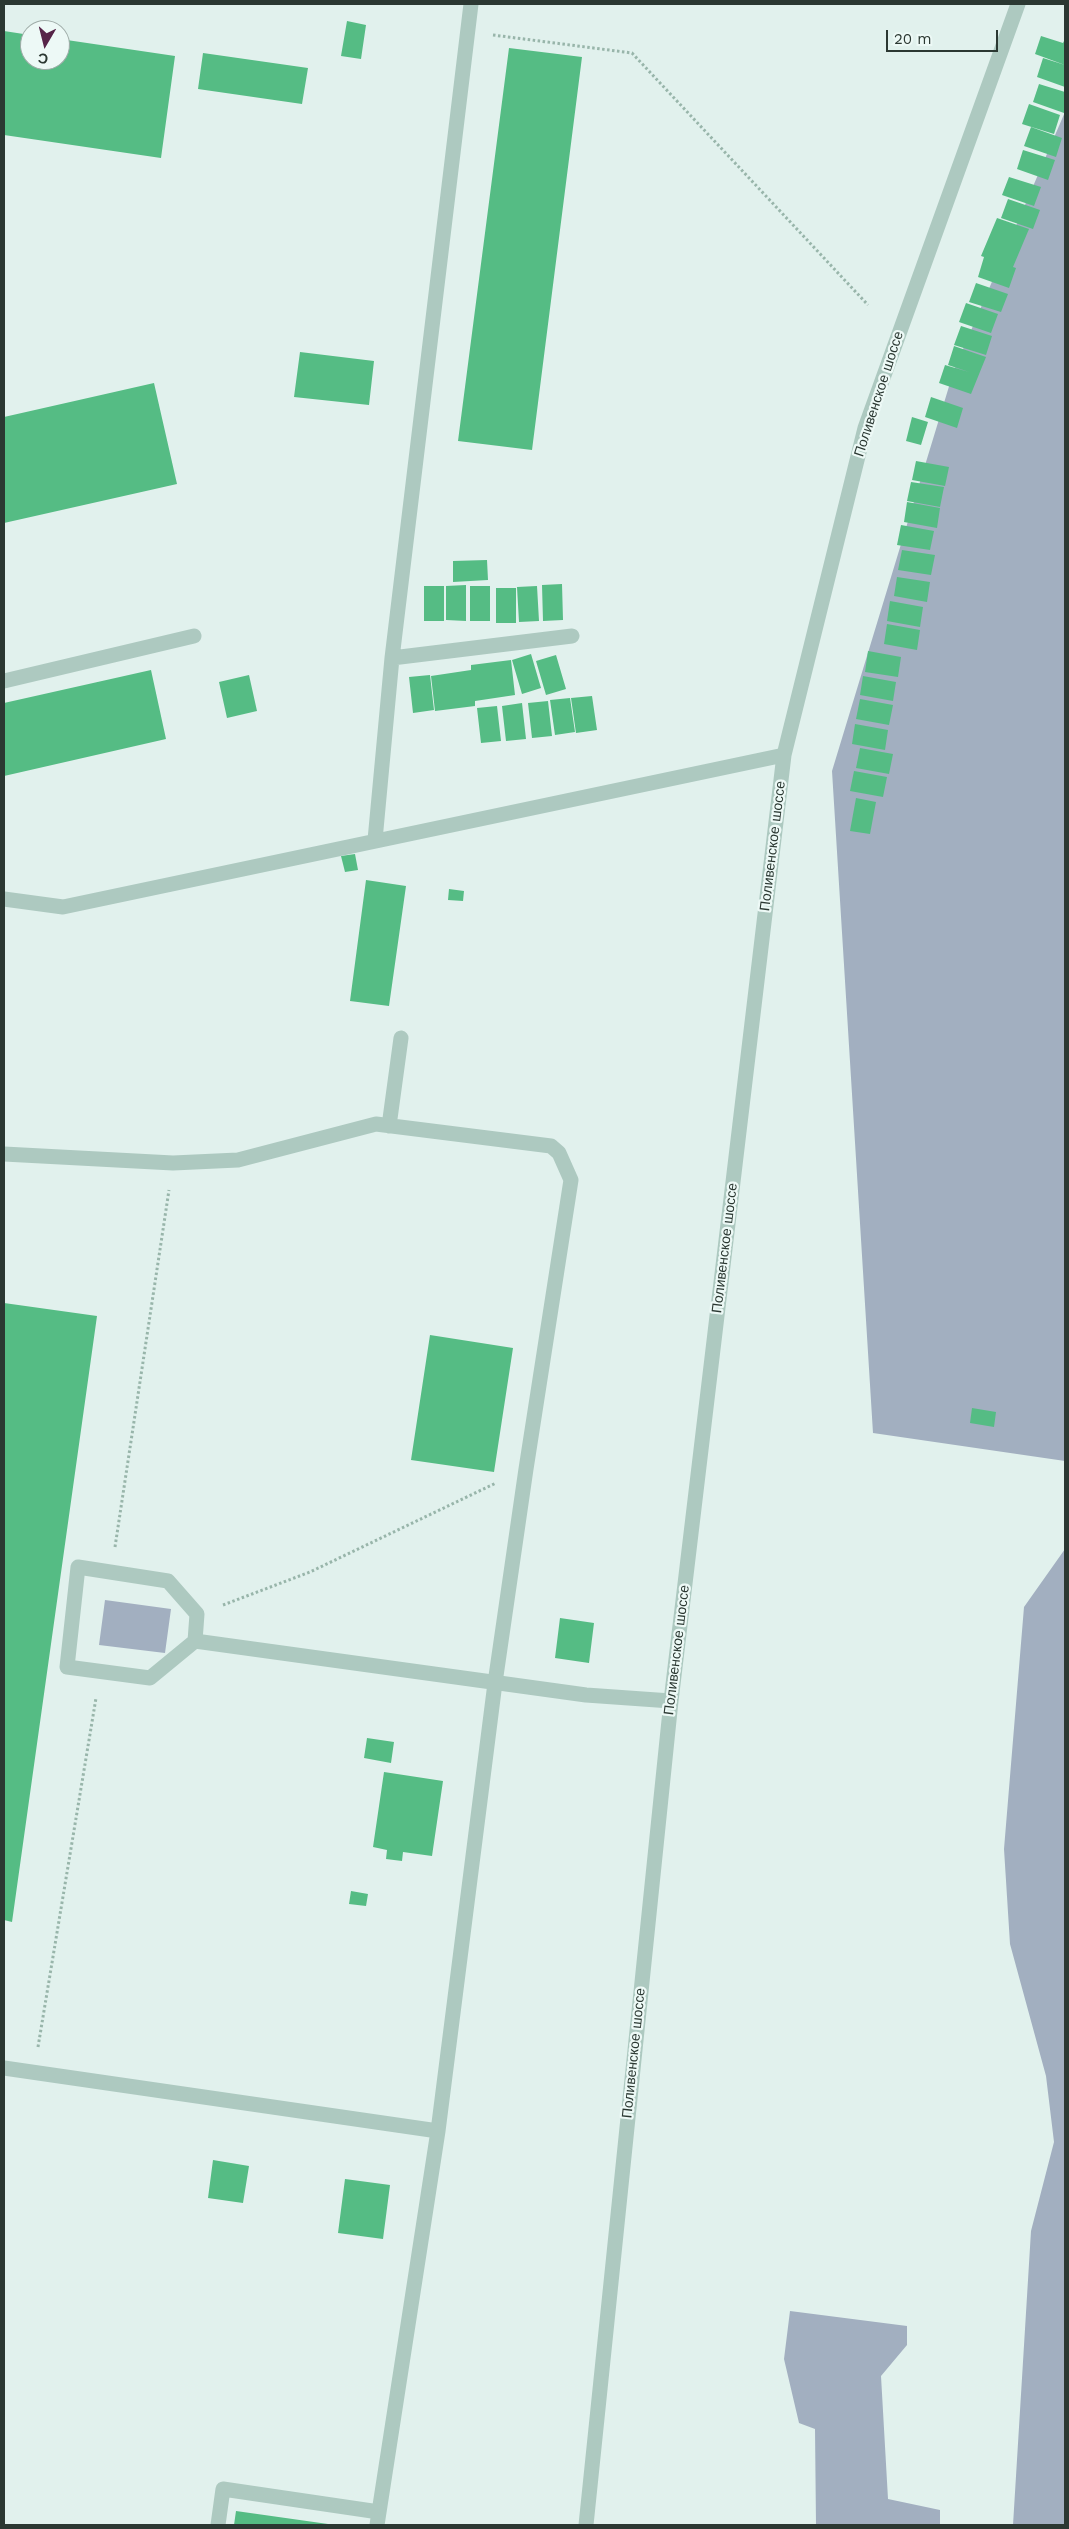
<!DOCTYPE html>
<meta charset="utf-8">
<style>
body{margin:0}
#map{position:relative;width:1069px;height:2529px;overflow:hidden;background:#e1f1ed;font-family:"Work Sans",sans-serif}
canvas{display:block}
.frame{position:absolute;inset:0;border:5px solid #2b3832;pointer-events:none}
.north{position:absolute;left:20px;top:20px;width:50px;height:50px;box-sizing:border-box;background:#edf9f6;border:1px solid #9faca8;border-radius:50%;rotate:188deg;font-size:14px;font-weight:700;line-height:20px;text-align:center;color:#2b3832}
.north::after{content:'';display:block;margin:auto;width:18px;height:22px;background:#562448;clip-path:polygon(50% 0,100% 100%,50% 72%,0 100%)}
.scale{position:absolute;left:886px;top:30px;width:112px;height:22px;box-sizing:border-box;border:2px solid #2b3832;border-top:0;padding-left:6px;font-size:15px;line-height:18px;white-space:nowrap;color:#2b3832;-webkit-text-stroke:4px #edf9f6;paint-order:stroke}
</style>
<div id="map">
<canvas width="1069" height="2529"></canvas>
<div class="frame"></div>
<div class="north">С</div>
<div class="scale">20 m</div>
</div>
<script>
const g = document.querySelector('canvas').getContext('2d');
g.lineJoin = 'round';
function paint(path, color) { g.fillStyle = color; g.fill(path, 'evenodd'); }
function stroke(path, color, width, dash) { g.strokeStyle = color; g.lineWidth = width; g.lineCap = dash ? 'butt' : 'round'; g.setLineDash(dash || []); g.stroke(path); }
function write(font, color, halo, rows, align = 'center') {
  g.font = font + ' "Work Sans",sans-serif'; g.lineWidth = 4.5; g.setLineDash([]); g.textBaseline = 'middle'; g.strokeStyle = halo; g.fillStyle = color; for (const [text, x, y, turn = 0] of rows) {
    g.save(); g.translate(x, y); g.rotate((+turn || 0) * Math.PI / 180); g.textAlign = isNaN(turn) ? turn : align; if (halo) g.strokeText(text, 0, 0); g.fillText(text, 0, 0); g.restore();
  }
}
paint(new Path2D(`
 M1065,112V1461L873,1433L832,771L954,370Z
 M1065,1549V2525H1013L1031,2231L1054,2142L1046,2076L1010,1944L1004,1849L1024,1607Z
 M105,1600L171,1609L165,1653L99,1645Z
 M790,2311L907,2326V2345L881,2376L888,2499L940,2510V2525H816L815,2429L799,2423L784,2359Z`), '#a2afc0');
paint(new Path2D(`
 M347,21L366,25L361,59L341,56Z
 M4,31L30,35V60H60V39L175,56L161,158L4,135Z
 M1041,36L1063,43L1065,39V65L1035,54Z
 M509,48L582,57L532,450L458,441Z
 M203,53L308,68L302,104L198,89Z
 M1043,58L1065,65V87L1037,77Z
 M1039,84L1065,92L1064,113L1033,102Z
 M1029,104L1060,115L1054,134L1022,124Z
 M1031,127L1062,138L1056,157L1024,146Z
 M1023,150L1055,160L1048,180L1017,169Z
 M1009,177L1041,187L1034,206L1002,195Z
 M1008,199L1040,210L1033,229L1001,218Z
 M997,218L1029,229L1013,267L1016,268L1009,288L978,277L984,257L981,256Z
 M976,283L1008,294L1001,312L969,302Z
 M966,303L998,314L991,333L959,322Z
 M961,326L992,336L986,355L954,345Z
 M954,346L986,357L971,394L939,383L945,365L969,372L948,365Z
 M300,352L374,361L369,405L294,397Z
 M154,383L177,484L4,523V417Z
 M931,397L963,408L957,428L925,417Z
 M912,417L928,422L921,445L906,441Z
 M916,461L949,467L945,486L912,480Z
 M911,482L944,487L940,507L907,501Z
 M907,502L940,508L937,528L904,522Z
 M901,525L934,531L930,550L897,545Z
 M902,550L935,555L931,575L898,570Z
 M487,560L488,580L453,582V561Z
 M897,577L930,582L927,602L894,596Z
 M562,584L563,620L543,621L542,585Z
 M466,585V621L446,620V586Z
 M424,586H444V621H424Z
 M470,586H490V621H470Z
 M537,586L539,621L519,622L517,587Z
 M496,588H516V623H496Z
 M890,601L923,607L920,627L887,621Z
 M887,624L920,630L917,650L884,644Z
 M868,651L901,657L898,677L865,672Z
 M531,654L541,688L522,694L512,660Z
 M556,655L566,689L546,695L536,661Z
 M511,660L515,695L475,701V706L435,711L431,676L471,670V665Z
 M151,670L166,739L4,776V703Z
 M249,675L257,711L227,718L219,682Z
 M430,675L434,710L413,713L409,677Z
 M863,676L896,682L893,701L860,695Z
 M592,696L597,730L576,733L571,698Z
 M570,698L575,732L555,735L550,700Z
 M860,699L893,705L889,725L856,719Z
 M548,701L552,736L532,738L528,703Z
 M522,703L526,739L506,741L502,706Z
 M497,706L501,741L481,743L477,708Z
 M855,724L888,730L885,750L852,744Z
 M860,748L893,754L889,774L856,768Z
 M854,771L887,777L883,797L850,791Z
 M856,798L876,802L870,834L850,831Z
 M355,854L358,870L345,872L341,856Z
 M366,880L406,886L389,1006L350,1001Z
 M449,889L464,891L463,901L448,900Z
 M4,1303L97,1316L12,1922L4,1920Z
 M430,1335L513,1348L494,1472L411,1460Z
 M972,1408L996,1412L994,1427L970,1423Z
 M560,1618L594,1623L589,1663L555,1658Z
 M367,1738L394,1742L391,1763L364,1758Z
 M384,1772L443,1781L432,1856L403,1852L402,1861L386,1859L387,1850L373,1847Z
 M351,1891L368,1894L366,1906L349,1904Z
 M213,2160L249,2166L243,2203L208,2198Z
 M345,2179L390,2185L383,2239L338,2233Z
 M236,2511L328,2524V2525H234Z`), '#55bc84');
stroke(new Path2D(`
 M493,35L632,53L868,305
 M115,1547L169,1190
 M223,1605L310,1572L496,1483
 M38,2047L96,1698`), '#98b5aa', 3, [2.5, 2.5]);
stroke(new Path2D(`
 M392,658L471,4
 M4,681L194,636
 M375,840L392,658L572,636
 M4,899L63,907L784,755
 M389,1126L401,1038
 M4,1154L173,1163L238,1160L376,1124L551,1146L559,1153L571,1180L526,1469L495,1683L438,2131L377,2525
 M195,1641L197,1614L168,1581L78,1567L67,1667L150,1678L195,1641L586,1695L671,1701
 M4,2068L438,2131
 M218,2525L223,2489L379,2512
 M586,2525L671,1701L784,755L865,428L1018,4`), '#adc9c0', 15);
write('14px', '#2b3832', '#edf9f6', [
 ["Поливенское шоссе",879,394,-72],
 ["Поливенское шоссе",773,846,-83],
 ["Поливенское шоссе",725,1248,-83],
 ["Поливенское шоссе",677,1650,-83],
 ["Поливенское шоссе",634,2053,-84]
]);
</script>
